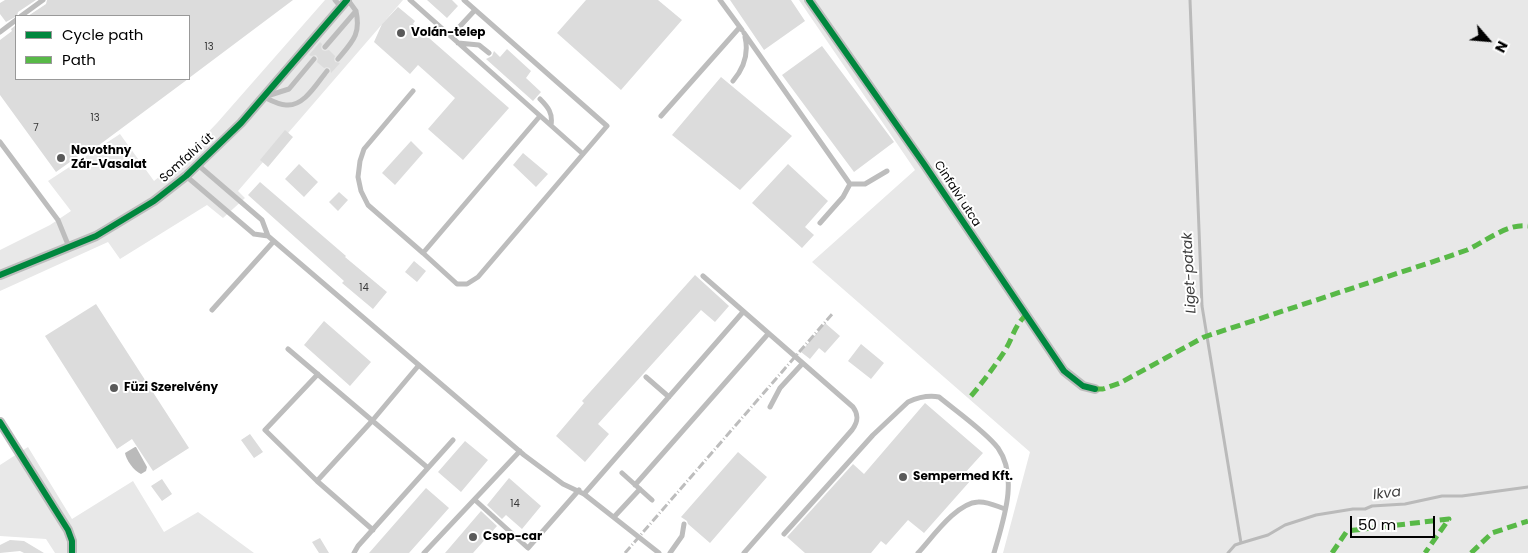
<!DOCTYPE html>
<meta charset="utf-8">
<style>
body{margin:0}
#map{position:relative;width:1528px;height:553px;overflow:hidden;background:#fff;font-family:Poppins,sans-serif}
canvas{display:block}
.legend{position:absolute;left:15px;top:15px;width:175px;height:65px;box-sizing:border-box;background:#fff;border:1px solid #999;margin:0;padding:6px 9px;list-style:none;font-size:15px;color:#000}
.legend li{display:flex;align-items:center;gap:10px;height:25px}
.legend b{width:25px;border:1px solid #999}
.north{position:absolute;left:1463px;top:15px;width:50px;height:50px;-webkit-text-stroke:4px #fff;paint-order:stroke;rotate:117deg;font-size:14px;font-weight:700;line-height:20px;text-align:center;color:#000}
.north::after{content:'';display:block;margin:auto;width:18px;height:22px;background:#000;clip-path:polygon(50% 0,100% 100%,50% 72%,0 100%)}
.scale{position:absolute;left:1350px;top:516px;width:85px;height:22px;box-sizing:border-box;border:2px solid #000;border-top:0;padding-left:6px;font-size:15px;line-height:18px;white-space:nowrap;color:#000;-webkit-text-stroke:4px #fff;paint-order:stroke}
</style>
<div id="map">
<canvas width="1528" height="553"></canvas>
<ul class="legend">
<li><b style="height:6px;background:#00873e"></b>Cycle path</li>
<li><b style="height:6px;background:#58b947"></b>Path</li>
</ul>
<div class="north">N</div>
<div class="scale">50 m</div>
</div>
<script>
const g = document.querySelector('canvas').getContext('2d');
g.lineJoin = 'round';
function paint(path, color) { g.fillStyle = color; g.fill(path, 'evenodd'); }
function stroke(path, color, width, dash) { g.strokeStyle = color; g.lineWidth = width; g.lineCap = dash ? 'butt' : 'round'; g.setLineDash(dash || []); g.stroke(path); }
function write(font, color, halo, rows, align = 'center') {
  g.font = font + ' Poppins,sans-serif'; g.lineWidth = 4; g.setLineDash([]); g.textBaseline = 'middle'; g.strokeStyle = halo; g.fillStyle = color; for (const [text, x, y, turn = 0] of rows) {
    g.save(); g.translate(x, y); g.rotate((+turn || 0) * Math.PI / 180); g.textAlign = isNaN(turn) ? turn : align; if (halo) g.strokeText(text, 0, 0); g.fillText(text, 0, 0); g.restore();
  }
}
paint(new Path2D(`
 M325,0H403L238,191L245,198L223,218L207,205L120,259L108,242L0,291V250L50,225L71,211L48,181L120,134L154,181L192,149L217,123Z
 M799,0H1528V553H1003L1030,452L812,262L915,170Z
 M28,447L72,519L133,481L164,532L198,512L254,553H55L46,539L0,536V465Z`), '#e8e8e8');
paint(new Path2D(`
 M135,447H136L147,467L146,471L141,474C134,471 126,460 125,453Z`), '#bababa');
stroke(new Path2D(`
 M1190,0L1202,306L1241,543
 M1228,553L1235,545L1241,543L1268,535L1285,525L1316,515L1353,509H1365L1372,506L1405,504L1442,496H1462L1528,487`), '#bababa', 3);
paint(new Path2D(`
 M5,0H36L18,12L17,16L6,22L0,14V3Z
 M47,0H293L189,78V16H28L46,4Z
 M427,0H452L458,6L447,18Z
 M586,0H658L682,20L621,90L557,33Z
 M730,0H791L805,21L764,50Z
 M398,7L415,21L413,24L509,108L463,160L428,129L455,98L418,65L410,74L374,42L382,24Z
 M16,25V79H188L83,157L81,154L56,172L0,95V40L12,31L11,29Z
 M320,42L322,44L321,47L322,50L325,51L329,50L335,56L334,59L335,62L340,63L331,73L330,68L327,67L324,68L317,62L318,58L316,55L311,56L309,55Z
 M822,46L894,142L854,172L782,75Z
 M507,49L531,71L526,78L541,92L533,101L486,59L492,56L494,51L500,57Z
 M721,77L792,136L740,190L672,135Z
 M285,130L293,137L268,167L260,160Z
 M411,141L423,153L395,185L382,173Z
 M523,153L548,174L536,187L513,165Z
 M299,164L318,182L304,197L285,179Z
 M788,164L828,201L805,227L814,235L802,248L752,203Z
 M260,182L346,256L345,257L387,292L373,309L342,283L344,281L248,195Z
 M339,192L348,200L338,211L329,202Z
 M414,261L426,271L417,282L405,272Z
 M695,275L729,306L715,322L701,310L598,424L609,434L585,462L556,436L584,403L582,401Z
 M96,304L189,448L153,471L132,439L117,449L45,336Z
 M324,321L371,362L350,386L304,345Z
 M825,323L840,336L825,353L819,348L810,359L801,352Z
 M861,344L884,363L871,379L848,361Z
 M925,403L983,453L964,474L971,480L924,533L908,520L886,545L881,541L871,553H805L787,537L853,464L864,474Z
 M250,434L263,452L254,458L241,440Z
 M465,441L488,460L461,492L438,472Z
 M738,452L767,477L710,543L688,524L687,521L681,517Z
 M509,478L541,506L522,529L506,515L502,519L487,505Z
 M162,479L172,494L162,501L151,486Z
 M426,488L449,508L409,553H369Z
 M481,511L497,526L473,553H445Z
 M320,538L329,553H319L312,542Z
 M10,540L24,541L44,553H24L20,551L0,553V545Z`), '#dcdcdc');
stroke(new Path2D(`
 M335,0L341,7
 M410,0L583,154
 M720,0L742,30
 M21,16L43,0
 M0,32L16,20
 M744,33L850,184H865L887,171
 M451,36L475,10
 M458,43L479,45L489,53
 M325,47L356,11L348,0
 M338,59C353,41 361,34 356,11
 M733,81C744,68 749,54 745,37
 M413,91L364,149L360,161L358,177L361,191L368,205L423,253L540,116
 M267,96L289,89L314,59
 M264,97C270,100 279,105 286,105C304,107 317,83 327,71
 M540,99C548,107 553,113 551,125
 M661,116L740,27
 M0,142L58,220L69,247
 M198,165L262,220L268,236L524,455L563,484L584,494L659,553
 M186,176L254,234L268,236
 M820,223L843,197L850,184
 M423,253L457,284H467L478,277L607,126L464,0
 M703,276L853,407C859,415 858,422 852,430L744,553
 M212,310L274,241
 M288,349L428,468
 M318,374L265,430L317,481L373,530
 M646,377L669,397
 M770,407L780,388L802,364
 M622,473L652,500
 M317,481L372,421L419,365
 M635,485L768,334
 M584,494L743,312
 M475,500L528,548L579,490
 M614,517L640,489
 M784,534L873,435L908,402C919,397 928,395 939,397C956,411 986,432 998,448C1019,478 1003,521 994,553
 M354,553L358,546L453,440
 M424,553L520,451
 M670,553L682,536L684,524
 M918,553C932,538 956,503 978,502C987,501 996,506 1005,509`), '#bdbdbd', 5);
stroke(new Path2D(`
 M809,0L924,164L1064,371L1083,386L1095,389
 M0,275L96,236L154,201L186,176L241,123L347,0
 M0,422L68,530L72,541V553`), '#bdbdbd', 10);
stroke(new Path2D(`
 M625,553L833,313`), '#bdbdbd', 3, [8, 2.5, 1, 2.5]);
stroke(new Path2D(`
 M1095,389H1103L1120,383L1204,337L1441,259C1450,256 1458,253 1467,250C1485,242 1507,223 1528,226
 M971,396C983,382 994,367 1004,352C1013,338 1014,326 1026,315
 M1332,553L1347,531L1449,519L1425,553
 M1471,553L1492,533L1528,521`), '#58b947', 5, [10, 5]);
stroke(new Path2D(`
 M809,0L924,164L1064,371L1083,386L1095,389
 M0,275L96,236L154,201L186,176L241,123L347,0
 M0,422L68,530L72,541V553`), '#00873e', 6);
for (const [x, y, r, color] of [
 [401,33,5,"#595959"],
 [61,158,5,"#595959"],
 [114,388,5,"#595959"],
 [903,477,5,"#595959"],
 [473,537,5,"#595959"]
]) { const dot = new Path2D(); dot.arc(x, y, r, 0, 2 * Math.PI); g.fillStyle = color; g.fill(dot); stroke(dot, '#fff', 2); }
write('10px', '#373737', null, [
 ["13",209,47],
 ["13",95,118],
 ["7",36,128],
 ["14",364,288],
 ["14",515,504]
]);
write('bold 12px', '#000', '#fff', [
 ["Volán-telep",411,33],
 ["Novothny",71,151],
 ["Zár-Vasalat",71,165],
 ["Füzi Szerelvény",124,388],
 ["Sempermed Kft.",913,477],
 ["Csop-car",483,537]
], 'left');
write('12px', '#000', '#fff', [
 ["Somfalvi út",187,158,-42],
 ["Cinfalvi utca",957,194,57]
]);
write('italic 14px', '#3e3e3e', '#fff', [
 ["Liget-patak",1190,273,-93],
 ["Ikva",1387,494,-7]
]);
</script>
